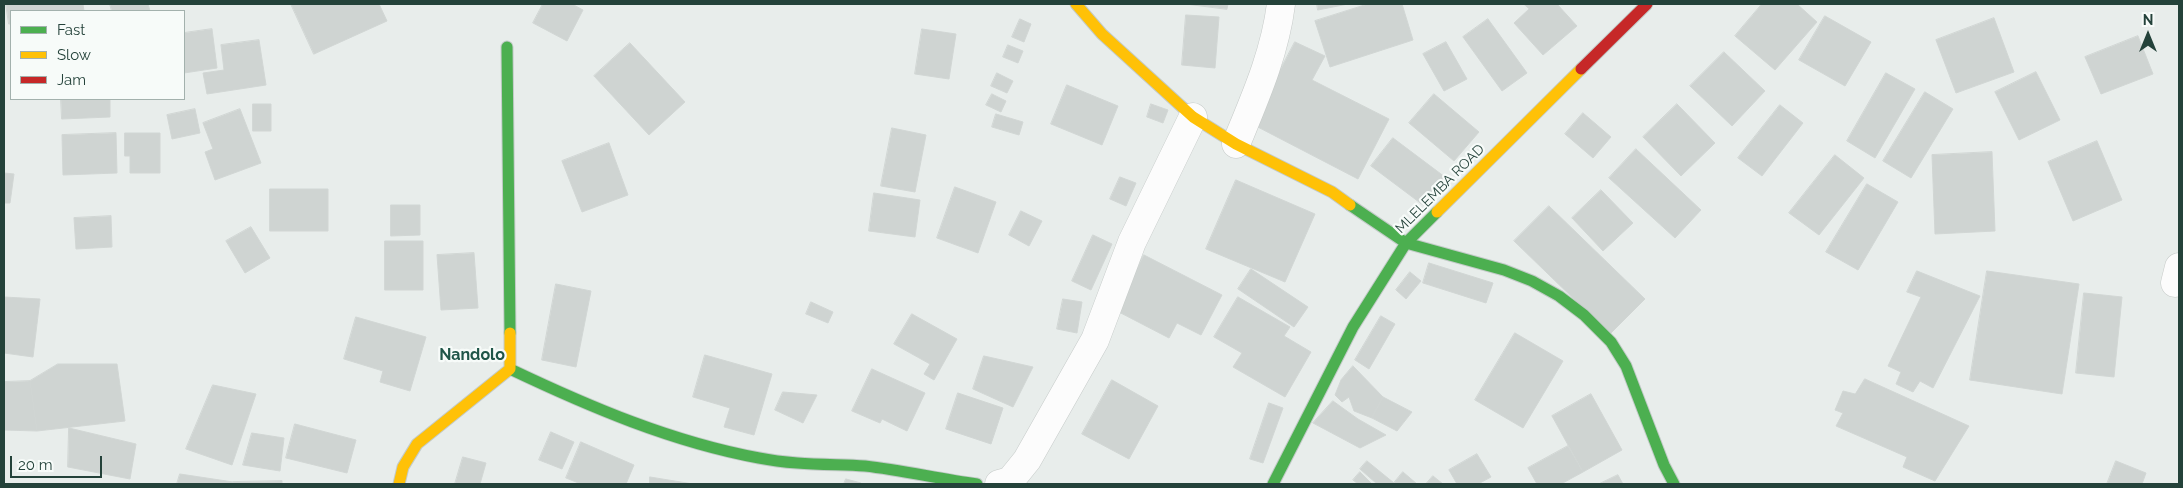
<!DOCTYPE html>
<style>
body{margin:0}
#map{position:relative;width:2183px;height:488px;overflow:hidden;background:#e8edeb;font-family:Raleway,sans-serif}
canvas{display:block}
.frame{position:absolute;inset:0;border:5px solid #24423a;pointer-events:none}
.legend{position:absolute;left:10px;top:10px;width:175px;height:90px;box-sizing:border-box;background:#f7fbf9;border:1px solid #a3b1ad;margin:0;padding:6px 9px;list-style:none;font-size:15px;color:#24423a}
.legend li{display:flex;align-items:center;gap:10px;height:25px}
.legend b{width:25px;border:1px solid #a3b1ad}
.north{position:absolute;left:2123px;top:10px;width:50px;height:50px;-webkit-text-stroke:4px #f7fbf9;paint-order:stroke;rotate:0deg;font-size:14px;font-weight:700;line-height:20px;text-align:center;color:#24423a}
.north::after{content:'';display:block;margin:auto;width:18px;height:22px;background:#24423a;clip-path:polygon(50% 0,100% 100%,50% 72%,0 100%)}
.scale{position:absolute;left:10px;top:456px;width:92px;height:22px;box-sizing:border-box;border:2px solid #24423a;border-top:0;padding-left:6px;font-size:15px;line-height:18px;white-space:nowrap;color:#24423a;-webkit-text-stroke:4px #f7fbf9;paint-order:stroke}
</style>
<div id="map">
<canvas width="2183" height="488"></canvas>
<div class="frame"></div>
<ul class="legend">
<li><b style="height:6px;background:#4caf50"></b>Fast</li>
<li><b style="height:6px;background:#ffc107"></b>Slow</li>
<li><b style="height:6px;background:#c62828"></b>Jam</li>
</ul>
<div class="north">N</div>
<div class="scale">20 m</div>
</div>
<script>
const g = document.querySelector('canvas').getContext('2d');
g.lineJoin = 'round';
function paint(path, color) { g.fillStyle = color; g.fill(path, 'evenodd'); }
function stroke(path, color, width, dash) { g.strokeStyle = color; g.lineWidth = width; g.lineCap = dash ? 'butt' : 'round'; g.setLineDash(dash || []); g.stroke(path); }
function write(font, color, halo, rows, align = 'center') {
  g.font = font + ' Raleway,sans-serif'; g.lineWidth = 4.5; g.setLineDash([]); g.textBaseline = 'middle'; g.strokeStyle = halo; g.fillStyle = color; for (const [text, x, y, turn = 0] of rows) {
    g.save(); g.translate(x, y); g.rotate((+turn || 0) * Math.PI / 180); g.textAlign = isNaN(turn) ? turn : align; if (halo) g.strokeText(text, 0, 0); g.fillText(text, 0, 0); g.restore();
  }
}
const building = new Path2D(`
 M6,4H83L84,11H11V24H9Z
 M110,4H148L150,11H112Z
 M291,4H379L387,21L314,54Z
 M543,4H572L583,10L567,41L533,23Z
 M1186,4H1228L1227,9Z
 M1317,4H1348L1318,10Z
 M1368,4H1402L1413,40L1330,67L1315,21Z
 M1524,4H1557L1577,26L1543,55L1514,23L1529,9Z
 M1762,4H1797L1817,22L1775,70L1735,36Z
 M1186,15L1219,17L1215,68L1182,65Z
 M1825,16L1871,42L1845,86L1799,60Z
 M1994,18L2014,72L1956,93L1936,40Z
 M1020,19L1031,24L1024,42L1012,37Z
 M1488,19L1527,73L1502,91L1463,37Z
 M212,29L217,68L184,73V33Z
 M922,29L956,34L949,79L915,74Z
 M2138,36L2153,74L2101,94L2085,57Z
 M259,40L266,85L207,94L203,73L224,70L221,45Z
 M1295,42L1325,56L1312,80L1389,119L1358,179L1252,124Z
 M1446,42L1467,79L1444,91L1423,54Z
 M630,43L685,102L649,135L594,76Z
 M1008,45L1023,51L1018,63L1003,57Z
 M1724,52L1765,91L1732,126L1690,86Z
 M2036,72L2060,120L2019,140L1995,92Z
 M997,73L1013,81L1007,93L991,86Z
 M1886,73L1915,89L1875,158L1847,141Z
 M1067,85L1118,106L1102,145L1051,124Z
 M1925,92L1953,109L1911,178L1883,161Z
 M992,94L1006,101L1001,112L986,105Z
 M1434,94L1479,132L1454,161L1409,123Z
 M61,99H110V117L62,119Z
 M253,104H271V131H253Z
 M1151,104L1168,110L1163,123L1147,117Z
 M1677,104L1715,143L1681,176L1643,137Z
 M1780,105L1803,123L1762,176L1738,158Z
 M195,109L200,133L172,139L167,115Z
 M240,109L261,163L215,180L205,152L213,149L203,123Z
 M1583,113L1611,137L1593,158L1565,134Z
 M996,114L1023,122L1019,135L992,127Z
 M892,128L926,135L915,192L881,186Z
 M116,133L117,173L63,175L62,135Z
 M125,133H160V173H130V156H125Z
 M1393,138L1449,180L1427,208L1371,166Z
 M2097,141L2122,200L2073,221L2048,162Z
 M609,143L628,195L582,212L562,161Z
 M1636,149L1701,210L1675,238L1609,178Z
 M1992,152L1995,231L1935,234L1932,155Z
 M1835,155L1864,178L1819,235L1789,213Z
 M4,173L14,174L10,203H4Z
 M1120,177L1136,183L1126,206L1110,199Z
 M1236,180L1315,214L1285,282L1206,249Z
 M1867,184L1898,202L1858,270L1826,252Z
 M955,187L996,202L978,253L937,238Z
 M270,189H328V231H270Z
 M1601,190L1633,223L1603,251L1572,218Z
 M874,193L920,200L915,237L869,231Z
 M391,205H420V235L391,236Z
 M1549,206L1645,299L1610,334L1514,241Z
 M1021,211L1042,221L1029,246L1009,235Z
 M111,216L112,247L76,249L74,218Z
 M251,227L270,258L245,273L226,241Z
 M1093,235L1112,244L1091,290L1072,281Z
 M385,241H423V290H385Z
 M474,253L478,308L441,310L437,255Z
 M1144,255L1222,295L1201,335L1177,323L1169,338L1115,310Z
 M1429,263L1493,283L1486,303L1423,283Z
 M1251,269L1308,307L1294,327L1238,289Z
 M1917,271L1980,296L1933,388L1920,381L1913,392L1896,384L1901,372L1888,366L1921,297L1907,292Z
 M1987,271L2079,284L2062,394L1970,380Z
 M1410,272L1421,281L1406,299L1396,290Z
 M556,284L591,291L576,367L542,360Z
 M2084,293L2122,297L2114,377L2076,373Z
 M4,297L40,299L33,357L4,353Z
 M1238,297L1290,327L1284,336L1311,352L1285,397L1233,367L1242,353L1214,337Z
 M1063,299L1082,302L1077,333L1057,329Z
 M811,302L833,312L828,323L806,314Z
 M912,314L957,339L934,380L924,374L930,364L894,344Z
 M1381,316L1395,324L1369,369L1355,360Z
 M356,317L426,337L410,391L380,382L383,371L344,359Z
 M1515,333L1563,361L1523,428L1475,400Z
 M705,355L772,374L754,435L724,427L730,408L693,397Z
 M984,356L1033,367L1013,407L973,389Z
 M58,364H117L125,421L37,431L30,381Z
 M1353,366L1383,397L1372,418L1354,411L1349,397L1342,402L1335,395L1341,380Z
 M872,369L925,393L907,431L882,419L880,423L852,411Z
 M1865,379L1969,426L1935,481L1903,467L1907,457L1836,426L1843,413L1835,410L1843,391L1855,394Z
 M1112,380L1158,406L1129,459L1082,434Z
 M30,381L37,431L4,430V382Z
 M213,385L256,394L232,465L186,449Z
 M783,392L817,395L803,423L775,410Z
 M958,393L1003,408L991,444L946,429Z
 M1591,394L1622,450L1583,472L1552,416Z
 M1383,397L1412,412L1397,431L1372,418Z
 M1333,401L1358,419L1386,435L1360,448L1313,423Z
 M1269,403L1283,408L1263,463L1250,459Z
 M295,424L356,440L347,473L286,458Z
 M69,428L136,444L130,479L68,467Z
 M551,432L574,442L562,469L539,460Z
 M252,433L284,438L280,471L243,465Z
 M581,442L634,465L626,484H581L566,478Z
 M1568,446L1583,472L1561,484H1537L1528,468Z
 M1477,454L1491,477L1478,484H1457L1449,470Z
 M463,457L486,463L480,484H455Z
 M1367,461L1394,483L1377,484L1360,469Z
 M2116,461L2146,473L2142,484H2107Z
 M1360,472L1372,484H1358L1353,480Z
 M1403,472L1417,484H1393Z
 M180,474L233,482V484H177Z
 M1618,475L1623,484H1599Z
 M1433,476L1443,484H1426Z
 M650,477L693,484H650Z
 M846,479L861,483V484H844Z
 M282,481V484H233V482Z`);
paint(building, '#cfd4d2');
stroke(building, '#d1d6d4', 1);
const street = new Path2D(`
 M1236,144C1255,98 1275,53 1281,4
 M2175,283L2179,267
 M999,484L1010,481L1027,460L1095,340L1132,242L1193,117`);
const fast = new Path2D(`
 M507,47L510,333
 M1350,205L1406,243L1504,270L1532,281L1559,296L1584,315L1611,342L1626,366L1664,465L1674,484
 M510,369C590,407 672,442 759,458C794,465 829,464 865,466C902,470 939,479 977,484
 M1273,484L1353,327L1406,243L1437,212`);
const slow = new Path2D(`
 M1076,4L1102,34L1193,117L1236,144L1332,192L1350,205
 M1437,212L1581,69
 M399,484L403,467L417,444L510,369V333`);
const jam = new Path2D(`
 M1581,69L1647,4`);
stroke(street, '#c5cac8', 29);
stroke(fast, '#c3cbc8', 13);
stroke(slow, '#c3cbc8', 13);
stroke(jam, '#c3cbc8', 13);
stroke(street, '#fcfcfc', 28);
stroke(fast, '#4caf50', 11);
stroke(slow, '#ffc107', 11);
stroke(jam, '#c62828', 11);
write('14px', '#24423a', '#f7fbf9', [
 ["MLELEMBA ROAD",1440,189,-45]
]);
write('bold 16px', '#1f5548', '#f7fbf9', [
 ["Nandolo",472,355]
]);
</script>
